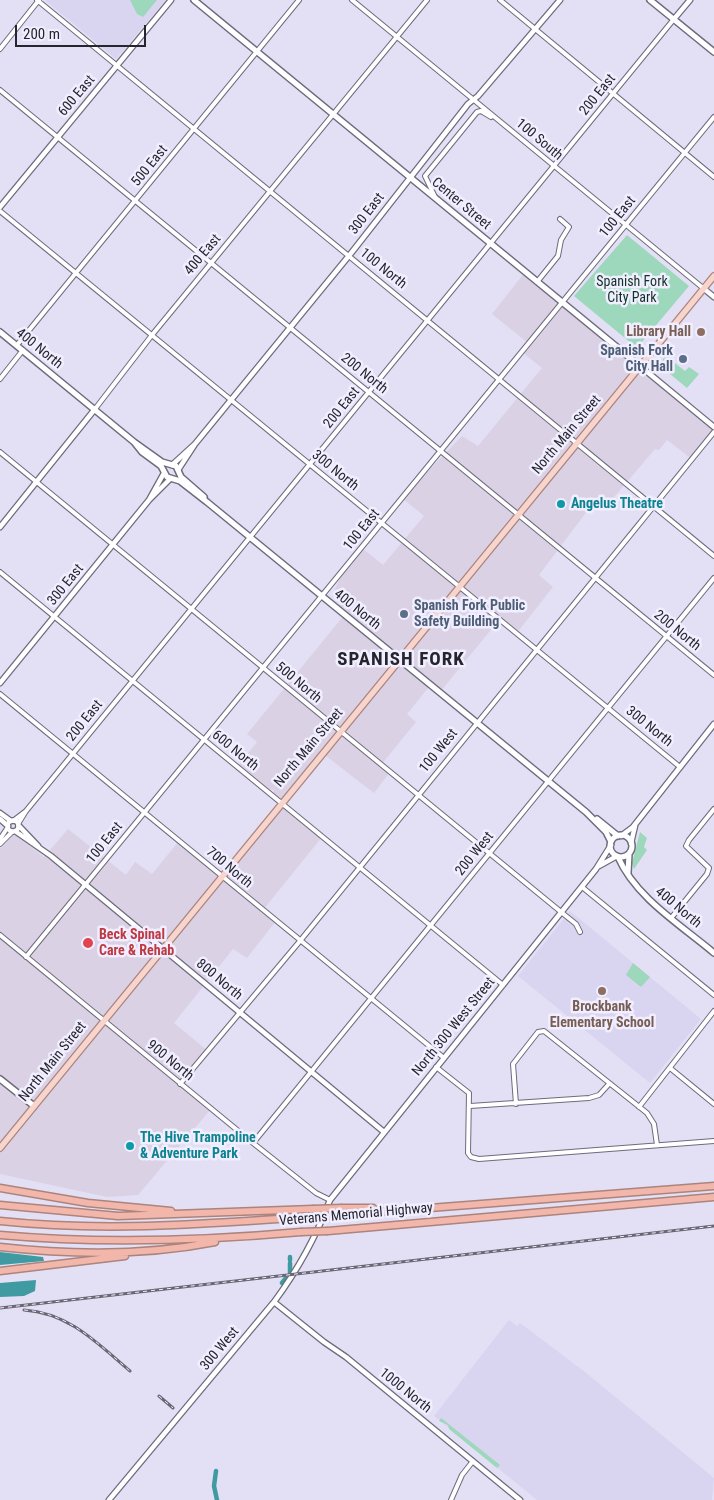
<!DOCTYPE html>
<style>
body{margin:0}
#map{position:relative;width:714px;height:1500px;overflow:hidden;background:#e3e0f5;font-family:"Roboto Condensed",sans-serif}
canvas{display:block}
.scale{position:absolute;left:15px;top:25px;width:131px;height:22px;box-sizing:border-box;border:2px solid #26252d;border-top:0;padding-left:6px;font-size:15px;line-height:18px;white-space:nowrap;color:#26252d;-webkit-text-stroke:4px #f0eeff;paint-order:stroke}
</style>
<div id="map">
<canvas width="714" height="1500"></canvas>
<div class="scale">200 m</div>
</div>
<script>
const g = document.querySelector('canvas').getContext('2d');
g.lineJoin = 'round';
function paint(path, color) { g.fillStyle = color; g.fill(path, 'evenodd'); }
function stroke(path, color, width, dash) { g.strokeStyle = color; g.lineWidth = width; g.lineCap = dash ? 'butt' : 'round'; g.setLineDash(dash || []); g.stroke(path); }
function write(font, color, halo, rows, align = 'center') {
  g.font = font + ' "Roboto Condensed",sans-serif'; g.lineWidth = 5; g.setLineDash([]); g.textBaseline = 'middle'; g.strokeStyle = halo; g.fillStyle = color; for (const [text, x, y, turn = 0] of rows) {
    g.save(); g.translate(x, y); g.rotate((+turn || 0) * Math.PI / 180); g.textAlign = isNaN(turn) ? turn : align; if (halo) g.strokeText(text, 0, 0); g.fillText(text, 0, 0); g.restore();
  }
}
paint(new Path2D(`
 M525,272L714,427V432L692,459L667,440L659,450L655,449L603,510L594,502L539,575L553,587L516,634L499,620L440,692L429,684L428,688L407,714L416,722L381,765L390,772L374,793L322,753L281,802L322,837L263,910L276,921L247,958L233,949L174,1023L208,1051L180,1084L211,1109L138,1195L107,1197L0,1174V849L14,834L44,857L68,829L126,875L135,862L152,874L179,841L221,875L280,803L272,796L274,790L264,789L237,767L257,742L247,734L345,614L333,594L343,571L362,548L383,565L424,516L402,498L462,436L478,446L542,368L522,352L528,343L492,314Z`), '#dad1e5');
paint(new Path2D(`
 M166,0L116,59L46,1V0Z
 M570,911L701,1019L650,1083L518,976Z
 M509,1320L517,1326L520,1323L585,1372L714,1478L712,1500H537L434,1416Z`), '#d9d4f0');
paint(new Path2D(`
 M130,0H157L143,17L137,14Z
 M627,235L689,286L637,348L574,296Z
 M670,349L675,353L671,360L685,371L689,367L699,374L687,388L659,365Z
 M640,832L647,838L644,847L647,850L634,869L632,863Z
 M633,963L650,977L641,987L626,975Z
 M441,1418L500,1465L497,1468L449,1429L448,1425L439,1421Z`), '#9dd7bc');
paint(new Path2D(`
 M0,1252L43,1257L44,1261L0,1265Z
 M36,1280L35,1291L24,1296L0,1297V1283Z`), '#3f9aa1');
stroke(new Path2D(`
 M290,1260V1257
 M290,1273V1263
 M282,1283L286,1278
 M216,1471L214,1486L217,1500`), '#3f9aa1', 4.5);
const minor = new Path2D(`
 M37,0L714,556
 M352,0L703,288
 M500,0L714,177
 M0,49L39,0
 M0,90L714,675
 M435,197L425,176L477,112L481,111L491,117
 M0,211L680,767
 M537,282L558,256L561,240L569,227L560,219
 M17,345L299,0
 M0,379L23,350
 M95,409L152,335L427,0
 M0,452L566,916L576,924L580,932
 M0,572L503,985
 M0,694L444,1058
 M13,821L26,811
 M18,824L26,811L674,19
 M0,839L8,827
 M0,844L12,832
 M582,887L714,995
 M672,917L707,874L709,868L686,846L689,840L714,809
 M0,935L253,1143L316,1193L330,1200
 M26,957L714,117
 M436,1067L469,1093L468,1153L471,1157L479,1159L714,1141
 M670,1068L714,1104
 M180,1084L300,941L714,432
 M516,1104L513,1064L538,1032L544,1031L647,1113L654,1124L657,1145
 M470,1106L589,1098L599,1095L609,1084
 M639,1107L714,1011
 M253,1143L714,578
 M451,1500L462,1475L473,1461`);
const tertiary = new Path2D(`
 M674,19L690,0
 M0,207L171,0
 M703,288L714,297
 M640,366L714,427
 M172,465L195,444
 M178,470L195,444L352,252L468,104L478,96L560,0
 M149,500L164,473
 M0,527L95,409
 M0,683L149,500L170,479
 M0,813L11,821
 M0,819L8,826
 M7.5 826a5.5 5.5 0 1 1 11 0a5.5 5.5 0 1 1-11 0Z
 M19,826L38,846
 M15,831L51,856L384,1132
 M621,836L633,827L714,724
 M631,843L635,826
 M599,866L617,856
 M274,1302L324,1342L346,1357L520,1500
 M109,1500L274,1302C297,1271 316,1237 330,1200L596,869L611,845`);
const secondary = new Path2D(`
 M194,0L640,366
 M650,0L714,52
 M0,332L134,442L162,462L176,466L181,477L204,497
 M134,442L142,452L161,466L167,477L180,481L207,502L586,812L606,832L611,842
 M597,819L618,836
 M610 846a11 11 0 1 1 22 0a11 11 0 1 1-22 0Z
 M618,857C636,898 681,925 714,953
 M628,873L629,854
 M0,1079L34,1106`);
const primary = new Path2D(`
 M0,1148L714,276`);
const motorway = new Path2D(`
 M0,1188L88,1203L171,1211
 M0,1205L118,1216L313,1209
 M342,1208H373
 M339,1215L714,1186
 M0,1221C103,1232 206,1224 309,1217
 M328,1231L714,1197
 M0,1235C101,1244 200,1241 301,1232
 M0,1247C72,1255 144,1256 215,1242
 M0,1271L125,1256`);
stroke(minor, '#6e6b7d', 6);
stroke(tertiary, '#6e6b7d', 7);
stroke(secondary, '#6e6b7d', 8);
stroke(primary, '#ab847e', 8);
stroke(motorway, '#ab847e', 9);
stroke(minor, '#fff', 4);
stroke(tertiary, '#fff', 4.5);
stroke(secondary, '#fff', 5);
stroke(primary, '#f7d4cc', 5.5);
stroke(motorway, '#f2b7aa', 6);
const rail = new Path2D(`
 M0,1308L714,1226
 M24,1310C69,1313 97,1343 130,1371
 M159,1396L173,1408`);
stroke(rail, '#696774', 3);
stroke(rail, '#f0eeff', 1, [4]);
const motorwayBridge = new Path2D(`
 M313,1209L342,1208
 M309,1217L339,1215
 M301,1232L328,1231`);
stroke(motorwayBridge, '#ab847e', 9, []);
stroke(motorwayBridge, '#f2b7aa', 6);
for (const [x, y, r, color] of [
 [701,332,5,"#8d6e63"],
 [683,359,5,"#5c6f8a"],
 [561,504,5,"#0f9aa8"],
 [404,614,5,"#5c6f8a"],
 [88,943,6,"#e0444e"],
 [602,991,5,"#8d6e63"],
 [130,1146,5,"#0f9aa8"]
]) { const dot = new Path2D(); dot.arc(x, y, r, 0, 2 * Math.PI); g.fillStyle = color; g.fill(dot); stroke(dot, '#f0eeff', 2); }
write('14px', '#26252d', '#f0eeff', [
 ["200 East",598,95,-51],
 ["600 East",77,96,-50],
 ["100 South",539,140,40],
 ["500 East",150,166,-51],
 ["Center Street",461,204,40],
 ["300 East",367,214,-52],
 ["100 East",618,217,-51],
 ["400 East",203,255,-50],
 ["100 North",383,269,39],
 ["400 North",39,349,39],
 ["200 North",364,374,39],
 ["200 East",342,408,-51],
 ["North Main Street",567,435,-50],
 ["300 North",335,471,39],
 ["100 East",362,530,-51],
 ["300 East",66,585,-51],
 ["400 North",357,610,39],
 ["200 North",677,631,39],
 ["500 North",298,683,40],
 ["200 East",85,721,-51],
 ["300 North",649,727,39],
 ["North Main Street",309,748,-50],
 ["600 North",235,751,39],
 ["100 West",439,751,-51],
 ["100 East",105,843,-51],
 ["200 West",475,854,-51],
 ["700 North",229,868,40],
 ["400 North",678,908,40],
 ["800 North",219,980,40],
 ["North 300 West Street",454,1027,-51],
 ["900 North",170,1061,39],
 ["North Main Street",53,1062,-51],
 ["Veterans Memorial Highway",356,1215,-5],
 ["300 West",220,1349,-50],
 ["1000 North",405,1391,39]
]);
write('14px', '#103224', '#f0eeff', [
 ["Spanish Fork",632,282],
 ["City Park",632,298]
]);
write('bold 14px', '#785e54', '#f0eeff', [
 ["Library Hall",691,332],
 ["Brockbank",602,1007,"center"],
 ["Elementary School",602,1023,"center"]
], 'right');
write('bold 14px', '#4e5e75', '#f0eeff', [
 ["Spanish Fork",673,351],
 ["City Hall",673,367],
 ["Spanish Fork Public",414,606,"left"],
 ["Safety Building",414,622,"left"]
], 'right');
write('bold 14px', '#0d838f', '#f0eeff', [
 ["Angelus Theatre",571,504],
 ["The Hive Trampoline",140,1138],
 ["& Adventure Park",140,1154]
], 'left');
write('bold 14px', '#be3a42', '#f0eeff', [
 ["Beck Spinal",99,935],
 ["Care & Rehab",99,951]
], 'left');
g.letterSpacing = '1px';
write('bold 19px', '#26252d', '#f0eeff', [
 ["SPANISH FORK",401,660]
]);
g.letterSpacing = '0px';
</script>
